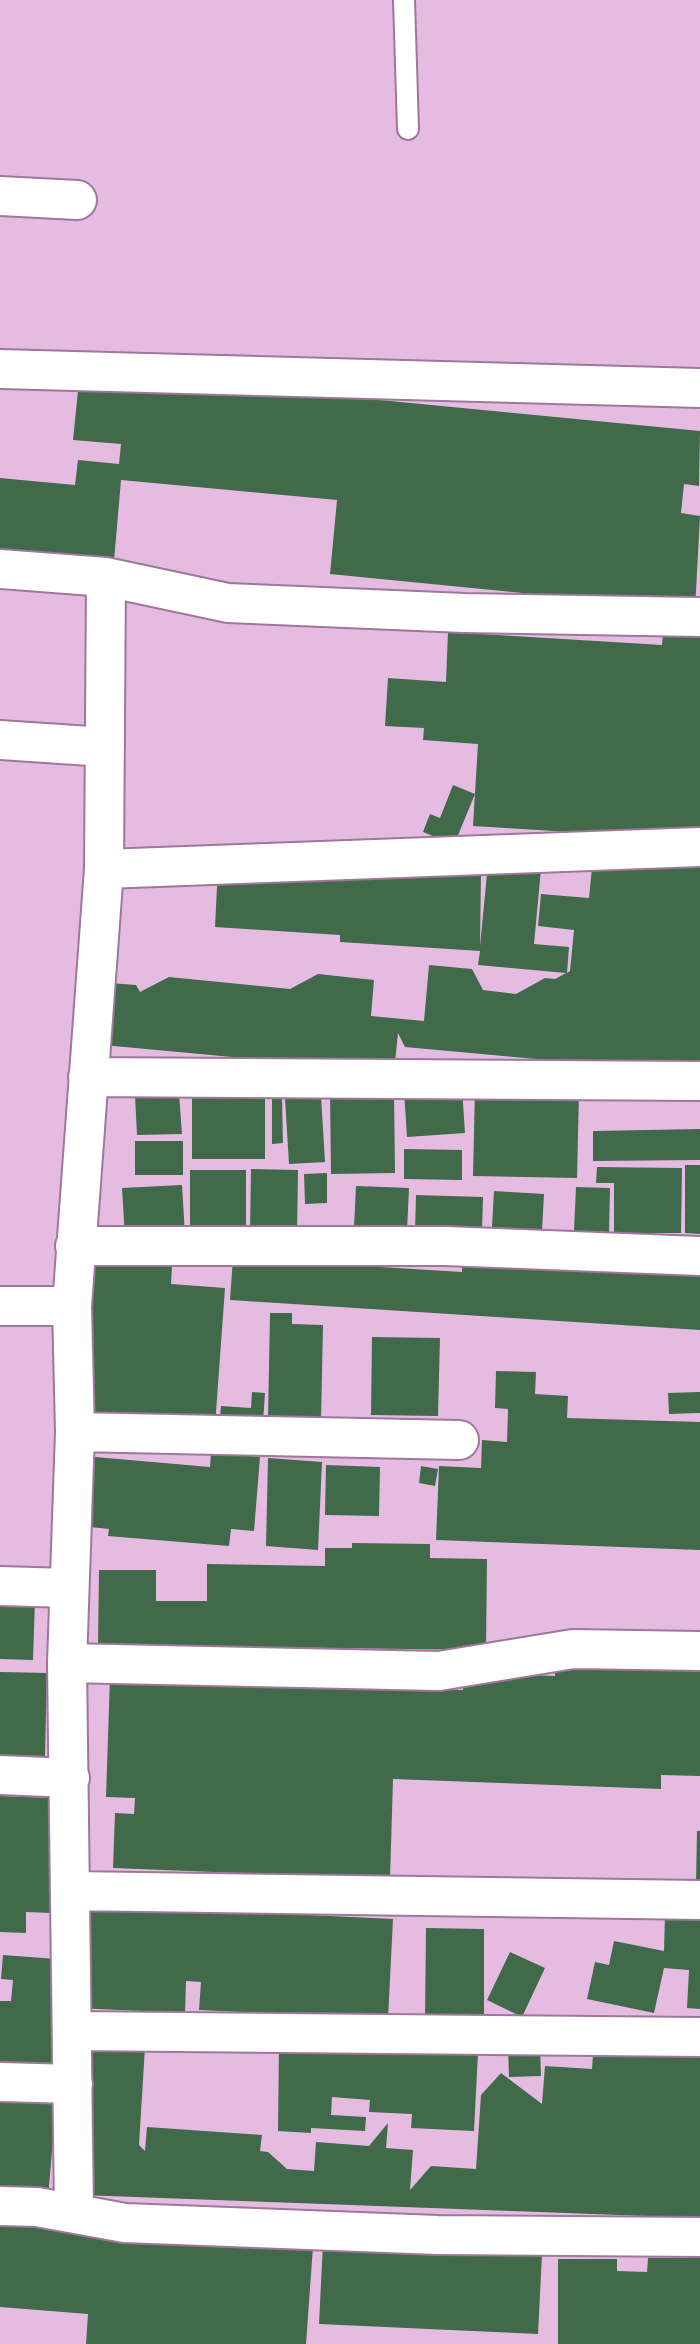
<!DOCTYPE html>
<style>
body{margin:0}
canvas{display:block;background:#e6bbe1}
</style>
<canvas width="700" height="2344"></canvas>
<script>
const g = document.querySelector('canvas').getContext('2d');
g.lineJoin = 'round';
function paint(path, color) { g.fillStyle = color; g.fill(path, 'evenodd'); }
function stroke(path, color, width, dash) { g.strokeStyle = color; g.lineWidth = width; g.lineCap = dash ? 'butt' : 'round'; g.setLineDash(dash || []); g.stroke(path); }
paint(new Path2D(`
 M80,371L700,431L699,486L684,484L681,513L700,516L695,610L330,574L337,500L121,480L114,561L0,550V478L75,485L78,460L119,464L121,444L73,440Z
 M448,632L662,645L663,634L700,637V840L473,826L478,744L423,740L424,728L385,726L388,678L446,682Z
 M453,785L475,794L454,845L423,832L430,814L440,818Z
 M593,858L700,860V1074L405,1047L398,1033L394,1072L103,1045L109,983L136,985L140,992L169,977L290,989L318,974L374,980L371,1016L424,1021L429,965L472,969L483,990L516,994L545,978L555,979L566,973L478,965L480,951L340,942V935L215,927L218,867L481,872L480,946L488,864L541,869L534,944L569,947L567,973L570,971L574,930L538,926L541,894L589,898Z
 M462,1088L465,1133L407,1137L404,1091Z
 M192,1089H265V1159H192Z
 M475,1089L579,1092L577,1178L473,1176Z
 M330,1091H394L395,1173L331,1174Z
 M179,1093L182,1134L137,1135L135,1095Z
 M321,1096L325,1162L289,1164L285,1098Z
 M272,1098H282L283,1143L272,1144Z
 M700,1129V1160L593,1161V1131Z
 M135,1141H183V1175H135Z
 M404,1149L462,1150V1180L404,1179Z
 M685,1165H700V1234L685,1233Z
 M597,1167L682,1168L681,1233H614V1183H596Z
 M251,1169L298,1170L297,1234H250Z
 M190,1170H246V1232L190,1231Z
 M327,1173V1203L305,1204L304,1174Z
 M182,1185L185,1235L125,1238L122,1188Z
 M356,1186L409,1188L407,1231L354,1228Z
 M576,1187L610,1188L609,1232L574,1231Z
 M494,1191L544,1194L542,1230L492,1227Z
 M416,1195L483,1197L482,1233L415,1232Z
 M463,1255L700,1270V1330L230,1300L233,1258L462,1272Z
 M90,1259L172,1266L171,1284L225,1288L215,1426L78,1415Z
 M270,1313H292V1324L323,1325L321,1420L268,1419Z
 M372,1337L440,1338L438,1416L371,1415Z
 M496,1371L536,1372L535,1394L568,1396L567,1418L700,1422V1550L436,1540L439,1466L481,1468L482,1440L507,1442L508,1409L495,1408Z
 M252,1392L265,1393L263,1422L220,1418L221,1406L251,1408Z
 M700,1392V1413L669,1414L668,1393Z
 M211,1452L260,1457L254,1531L231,1529L229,1546L108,1536L109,1529L90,1527L95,1457L210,1467Z
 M268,1458L322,1462L318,1550L266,1546Z
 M326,1465L380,1467L379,1516L325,1515Z
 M421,1466L438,1469L435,1486L419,1483Z
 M352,1543L430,1544V1558L487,1559L486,1650L98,1645L99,1570H156V1601H207V1564L325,1566V1548H352Z
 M0,1599L35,1600L33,1660L0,1659Z
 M555,1661L700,1666V1776L661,1775V1789L393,1779L390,1879L113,1868L115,1813L134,1814L135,1798L106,1797L110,1677L463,1690L464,1672L555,1676Z
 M0,1672L47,1673L45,1756L0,1755Z
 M0,1796L54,1798L50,1913L26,1912V1933L0,1932Z
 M697,1831H700V1885H696Z
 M81,1904L393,1919L388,2019L199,2010L201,1982L186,1981L185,2013L76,2008Z
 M665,1915L700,1917V2009L687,2008L689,1970L664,1968L654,2013L587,1999L595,1962L609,1965L614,1941L664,1951Z
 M426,1928L484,1929V2019H425Z
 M510,1952L545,1968L522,2017L487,2000Z
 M3,1955L70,1960L61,2066L0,2061V2001H11L13,1980L1,1979Z
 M594,2041L700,2049V2218L81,2195L88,2043L145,2047L139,2145L145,2151L147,2127L262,2135L260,2151L268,2152L287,2169L314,2171L316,2142L369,2146L388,2123L386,2148L413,2150L410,2190L431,2166L476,2169L481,2095L501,2073L542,2104L545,2066L592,2069Z
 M279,2043L478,2053L474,2131L411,2128L412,2114L369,2112L370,2100L332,2097L331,2115L366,2117L365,2131L311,2128V2133L278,2131Z
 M540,2046L541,2076L509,2077L508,2048Z
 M0,2099L56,2104L48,2198L0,2193Z
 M0,2222L313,2247L306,2344H86L88,2314L0,2307Z
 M323,2243L542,2254L538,2334L319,2324Z
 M648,2258H700V2344H558V2259H617V2271L647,2272Z`), '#416a4a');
const lane = new Path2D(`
 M404,0L408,129`);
const street = new Path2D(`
 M0,196L77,200
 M0,369L700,388
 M0,569L106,577L228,603L464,613L700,617
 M0,740L105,747
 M104,869L700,847
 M88,1077L700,1081
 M75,1246H445L700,1256
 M0,1306H72
 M75,1432L459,1440
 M0,1586L68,1588
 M67,1663L439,1671L573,1649L700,1651
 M0,1775L70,1778
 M71,1891L700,1900
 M73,2031L700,2037
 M0,2082L73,2084
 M0,2206L37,2207L125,2223L438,2235L700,2237
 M74,2213L67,1663L75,1432L72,1306L104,869L106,577`);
stroke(lane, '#9e779a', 24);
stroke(street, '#9e779a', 42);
stroke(lane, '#fff', 20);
stroke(street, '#fff', 38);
</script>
